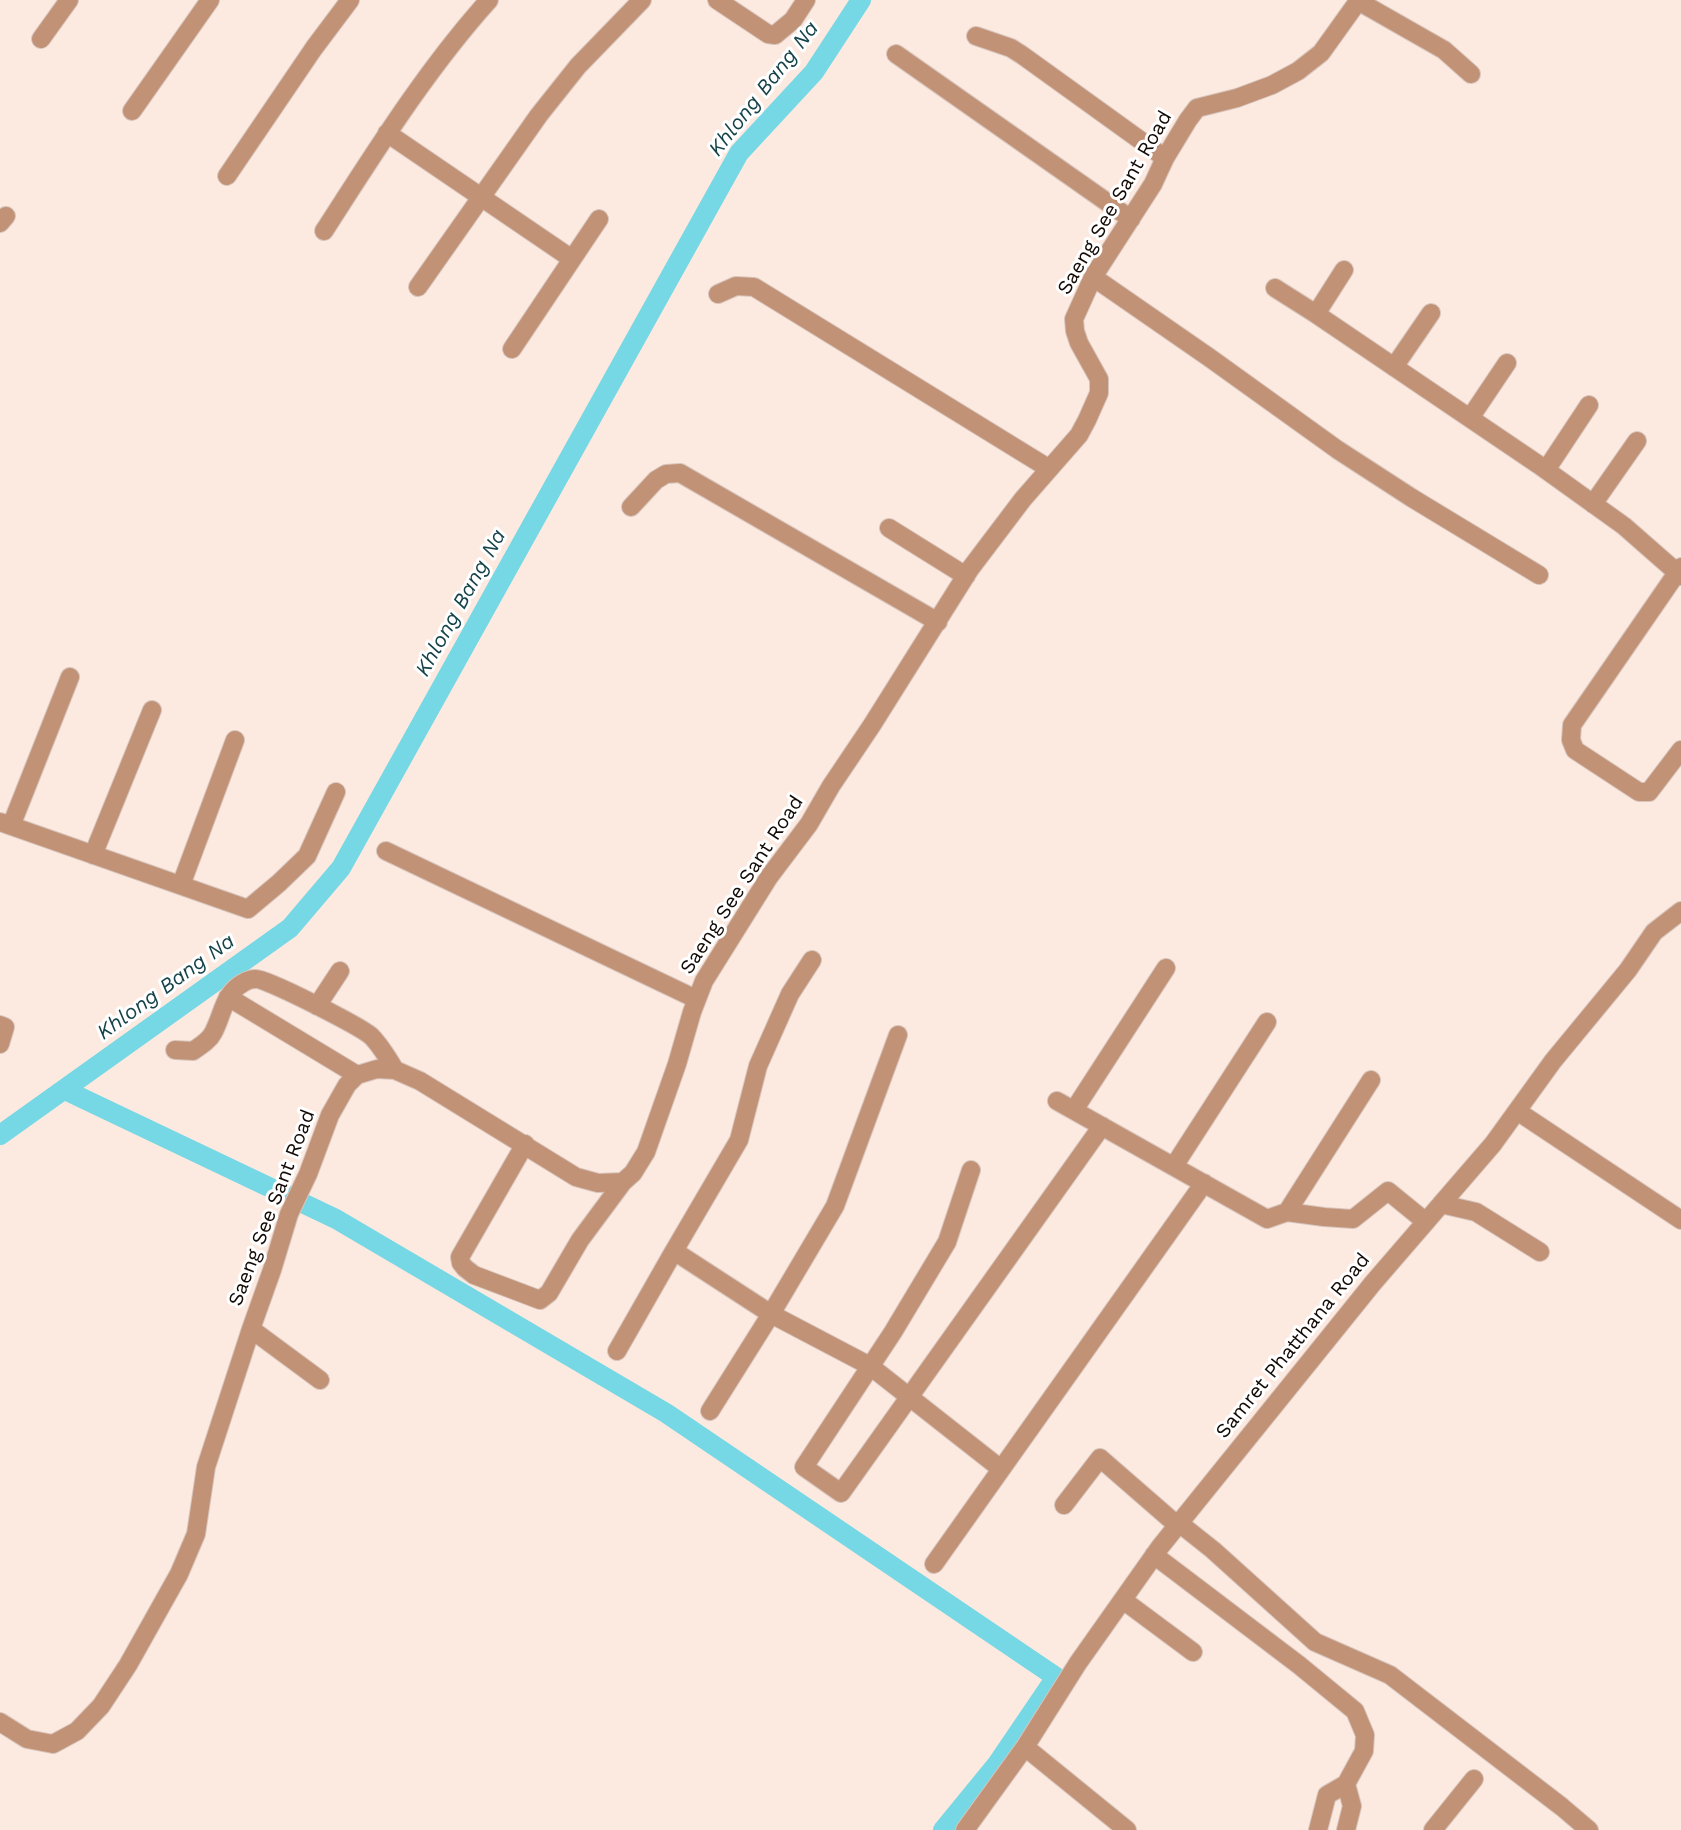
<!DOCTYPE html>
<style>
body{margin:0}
canvas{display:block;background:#fce9e0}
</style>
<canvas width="1681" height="1830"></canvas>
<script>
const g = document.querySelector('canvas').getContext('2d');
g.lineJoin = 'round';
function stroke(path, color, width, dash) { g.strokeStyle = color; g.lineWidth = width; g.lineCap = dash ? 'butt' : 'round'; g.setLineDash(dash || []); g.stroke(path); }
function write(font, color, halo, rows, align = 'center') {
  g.font = font + ' "Work Sans",sans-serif'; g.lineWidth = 6; g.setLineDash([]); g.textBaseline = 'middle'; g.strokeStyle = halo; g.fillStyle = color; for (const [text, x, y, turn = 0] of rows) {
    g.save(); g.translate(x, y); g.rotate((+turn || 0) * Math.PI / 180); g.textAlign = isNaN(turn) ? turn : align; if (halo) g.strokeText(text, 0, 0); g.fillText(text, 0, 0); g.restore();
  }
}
stroke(new Path2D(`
 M65,1090L336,1219L666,1413L1056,1677L997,1764L943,1830
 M0,1135L290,928L341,868L739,153L814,72L861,0`), '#75d8e4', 20);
const minor = new Path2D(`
 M717,0L768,34L775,35L793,20L806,0
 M1358,1L1444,50L1471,74
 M976,36L1011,48L1022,55L1165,158
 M41,39L69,0
 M896,54L1131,219
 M132,111L210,0
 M387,133L572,259
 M227,176L314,48L350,0
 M0,223L6,216
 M324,231C375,152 426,70 489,0
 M1093,277L1210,358L1338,450L1412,498L1539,575
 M418,287L539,115L578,66L642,0
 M1275,288L1316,314L1539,465L1624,526L1681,576
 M718,294L736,286L754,287L1048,468
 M1316,314L1344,270
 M512,349L599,219
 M1394,367L1431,313
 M1470,418L1507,363
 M1546,470L1589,405
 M1593,504L1637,441
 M631,507L656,480L666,474L680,473L938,622
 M889,528L966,576
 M1681,567L1572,725L1571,740L1575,750L1639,792H1649L1681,750
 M0,822L248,909L279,883L307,856L336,792
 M11,826L70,677
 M386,851L696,999
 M93,855L152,710
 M181,885L235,740
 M812,960L790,994L758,1066L739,1140L674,1251L771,1314L870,1366L1001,1469
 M228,997L357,1075
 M317,1006L340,971
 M0,1025L5,1027L0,1044
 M175,1050L193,1051C200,1046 209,1041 213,1033C223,1015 223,994 243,983C246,981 252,979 256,979C266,978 361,1027 371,1036C381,1046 388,1058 395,1070
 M1057,1101L1267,1219L1287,1212L1324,1217L1353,1219L1388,1191L1426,1222
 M1074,1110L1166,968
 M1517,1111L1681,1220
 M525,1144L460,1257L461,1263L465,1268L474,1275L540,1300L549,1293L580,1240L623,1182
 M1174,1166L1267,1022
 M971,1170L947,1242L893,1332L804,1467L841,1493L1102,1126
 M1441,1204L1476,1212L1540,1252
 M1287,1212L1371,1080
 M251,1329L320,1380
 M617,1351L674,1251
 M710,1411L771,1314L835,1206L898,1035
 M1064,1505L1100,1458L1177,1525
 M1179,1523L1213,1550L1315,1642L1390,1675L1562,1807L1589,1830
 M1154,1555L1299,1665L1355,1711L1365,1735L1364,1751L1346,1784L1327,1795L1318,1830
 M934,1564L1204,1183
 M1123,1600L1193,1652
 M0,1722L27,1739L53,1744L77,1731L101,1706L128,1665L179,1574L196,1534L206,1467L251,1329L272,1270L289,1214L308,1174L330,1115L347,1085L357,1075L377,1069L395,1070L420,1081L576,1177L598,1183L623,1182L633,1173L646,1152L677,1064L692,1012L704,981L769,877L809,824L831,786L872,725L970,569L1023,499L1079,435L1087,420L1099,393V379L1079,343L1075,331L1074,319L1093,277L1153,184L1165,158L1188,120L1197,108L1237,98L1272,85L1298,71L1321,53L1359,0
 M1025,1747L1127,1830
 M965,1830L1025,1747L1078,1663L1160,1547L1373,1283L1493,1144L1553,1061L1628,970L1654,932L1681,911
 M1346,1830L1352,1806L1346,1784
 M1433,1830L1474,1779`);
stroke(minor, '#d7c5bd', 20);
stroke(minor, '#c19276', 18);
write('20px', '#130a05', '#fff', [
 ["Saeng See Sant Road",1115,203,-60],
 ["Saeng See Sant Road",742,885,-57],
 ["Saeng See Sant Road",272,1208,-69],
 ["Samret Phatthana Road",1293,1346,-51]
]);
write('italic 21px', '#154349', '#fff', [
 ["Khlong Bang Na",764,89,-52],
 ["Khlong Bang Na",461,603,-61],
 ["Khlong Bang Na",166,987,-36]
]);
</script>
